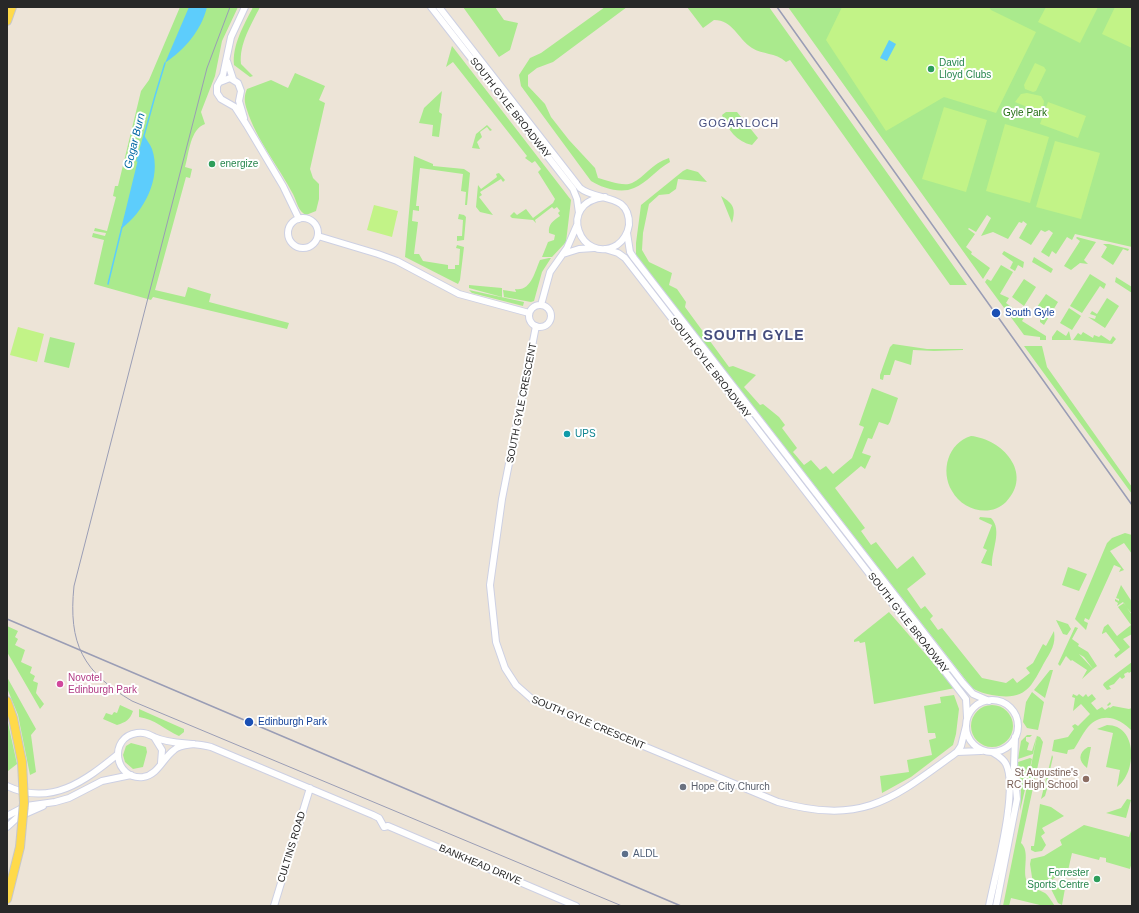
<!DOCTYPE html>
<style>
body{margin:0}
#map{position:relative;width:1139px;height:913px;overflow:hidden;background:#ede4d7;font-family:Arial,sans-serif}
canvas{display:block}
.frame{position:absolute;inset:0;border:8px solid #282828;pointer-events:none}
</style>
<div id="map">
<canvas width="1139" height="913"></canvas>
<div class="frame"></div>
</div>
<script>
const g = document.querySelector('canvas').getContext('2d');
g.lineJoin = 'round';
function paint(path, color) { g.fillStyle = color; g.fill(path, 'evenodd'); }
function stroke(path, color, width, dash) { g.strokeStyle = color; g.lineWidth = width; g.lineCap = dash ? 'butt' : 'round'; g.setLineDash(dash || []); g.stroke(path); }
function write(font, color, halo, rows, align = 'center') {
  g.font = font + ' Arial,sans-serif'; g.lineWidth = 4; g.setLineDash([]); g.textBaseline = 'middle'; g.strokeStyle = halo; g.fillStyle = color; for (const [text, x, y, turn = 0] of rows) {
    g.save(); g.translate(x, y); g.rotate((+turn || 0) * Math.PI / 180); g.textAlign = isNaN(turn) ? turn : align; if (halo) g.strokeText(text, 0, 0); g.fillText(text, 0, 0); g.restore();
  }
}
paint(new Path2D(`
 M180,7H238L222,41L215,76L201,112L205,124C190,129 189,154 185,167L192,169L190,178L186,177L155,290L185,297L188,287L211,294L209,302L289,323L287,329L153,297L151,300L94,284L104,240L92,237L93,233L105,236L106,233L94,231L95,228L107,231L116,197L113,196L115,186H118L141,91L149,80Z
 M253,7H260C251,25 239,44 241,64L253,76L250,77L234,65C232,45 244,25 253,7Z
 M463,7H495L504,20L518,23L510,50L499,57Z
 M605,7H627L553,62L537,68L528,75V86L545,104L551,117L569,140L595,168L598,178C607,180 623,187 632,183C645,177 651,164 669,158L670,162C657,169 647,183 634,188C621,194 602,188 591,181L521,86L519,75L530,58L541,53Z
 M687,7H769L967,285H950L790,60L786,62C775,52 763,55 752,48C737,38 733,20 714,20L703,28Z
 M788,7H1132V247L1075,234L1072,240L1067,237L1056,254L1052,251L1049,257L1041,252L1053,233L1049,230L1045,232L1041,230L1031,245L1019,238L1027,224L1023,221L1022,223L1019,222L1008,239L993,232L981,236L991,218L987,215L976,232L969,228L968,229L975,234L966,247L972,252L971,254L990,268L983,279Z
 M452,46L571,200L566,242L552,257H542L548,242L554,240L555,235L549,233C548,224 553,221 560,216L558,213L560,211L557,207L554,209L552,207L535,220L536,223L533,220L512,218L510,216L514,212L517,215L526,209L533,218L553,203L555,199L538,172L541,169L535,161L532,163L525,158L527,156L453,62L446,67Z
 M295,73L325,86L319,100L325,103L310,169L313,178L319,184V199L316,211L306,215C298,211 297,202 293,194C279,167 256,139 247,110C244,102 244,96 247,89L271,80L288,88Z
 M442,91L439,112L442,114L439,137L432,136L433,125L419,123L424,108Z
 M726,112H737L758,138L752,145C737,142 727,129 722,115Z
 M487,125L492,130L490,131L487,127L480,132L482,137L477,142L480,149L472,148L476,134Z
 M414,156L433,164V166L464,169L470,173L467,205H465L466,192L461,191L463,174L420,168L416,206H419V211L413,210L412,221L418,222L414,254H419L423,261L448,265V269H455V265H459L460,249L456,248L457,245L464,247L460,280L458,284L405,257Z
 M687,169L698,172L707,182L678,179L676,189L669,194L659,195L649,204L643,233L642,250L649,262L672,273L669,285L677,289L686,302L685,307L729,367L733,366L756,375L744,387L760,405L763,404L779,417L785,425L782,428L797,448L793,452L804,465L811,460L820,470L826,466L833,474L852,458L864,427L859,425L872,388L898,398L890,422L888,425L879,422L872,439L868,438L862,453L871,456L865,469L861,466L835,488L865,528L861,531L871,545L876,542L897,569L913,556L926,574L907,589L921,609L925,606L933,616L930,619L938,630L942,628L982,678L1006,683L1013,678L1017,683L1030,673L1026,668L1033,663L1043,644L1046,646L1054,631C1056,645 1051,651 1044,663C1032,685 1027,699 999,696C989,695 981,693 972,688L636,256V243L641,205L683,171Z
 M499,173L505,180L503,182L501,179L480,192L482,195L479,197L493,215L480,212L476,207L478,185L481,189L497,177L496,174Z
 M721,196C734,204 736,209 732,223Z
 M459,214L464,215L466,217L464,240L457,241V236H462L463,220L458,219Z
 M1077,237L1096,242L1084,260L1088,264L1080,263L1071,270L1064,266L1080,241L1076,238Z
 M1103,244H1109L1129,249L1128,251L1123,249L1113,265L1101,257L1107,247Z
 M1004,251L1024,262L1023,268L1018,265L1015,271L1010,268L1013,262L1002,254Z
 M1034,257L1053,269L1051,273L1032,262Z
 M549,258H551L542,272L534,301L531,302L504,297L503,290L516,292L515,289C531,292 535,271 540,260Z
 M1001,265L1013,272L1000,294L1009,298L1006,303L1021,314L1020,316H1025L1022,321L1046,336V340H1040V337L1024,335L985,282L987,279L991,281Z
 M1090,274L1106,284L1104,289L1100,286L1082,313L1070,306Z
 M1116,277L1132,287V293L1115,282Z
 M1024,279L1036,287L1024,306L1012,297Z
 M469,285L502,288V297L469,288Z
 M469,290L524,302L523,306L472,293Z
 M1046,294L1058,302L1044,325L1040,322V314L1035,310Z
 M1107,298L1119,306L1105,328L1088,317L1095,319L1096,316L1090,314L1092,311L1097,314Z
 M1069,308L1081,316L1072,330L1060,323Z
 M1057,330L1066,336L1069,331L1071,340H1052V337Z
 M1083,332L1093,338L1094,335L1099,337L1101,335L1110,341L1113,336L1116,339L1112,344L1073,340L1078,333L1081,335Z
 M50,337L75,343L69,368L44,362Z
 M893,344L927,349H963V350L934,351L913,350L911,365L895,360L890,375H884L883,380L880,379V375L890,347Z
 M1024,346H1042L1047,367L1132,487V494Z
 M971,436C1002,439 1034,473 1006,502C990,518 962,510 952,491C940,471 948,443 971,436Z
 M980,517L991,518C1003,530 991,551 992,566L981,563L987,550L983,548L992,525L979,519Z
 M1125,533L1132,535V554L1124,543L1110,551L1124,570L1119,572L1121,568L1114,565L1089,620L1085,618L1084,621L1088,623L1086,630L1075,619L1107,543L1112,538Z
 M1068,567L1087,574L1079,591L1062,585Z
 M1121,585L1132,602V614L1127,608L1132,615V634L1123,639L1130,647L1116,658L1114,655L1120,650L1106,632L1102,634V633L1104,627L1108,624L1117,636L1131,625L1118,607L1124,603L1126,606L1123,602L1117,606L1118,603L1115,601V599L1119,601V599L1116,598Z
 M889,612L955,688L874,704L865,642L860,643L859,641L854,642V640Z
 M1056,620L1068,624L1071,629L1067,635L1063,634Z
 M7,626L18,631L15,637L18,639L15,645L25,650L21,662L32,667L30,673L35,676L33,681L38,683L36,693L44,704L40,709L7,652Z
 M1075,627L1078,628L1072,639L1079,644L1078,646L1088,652L1097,666L1093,669L1084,657L1079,654L1093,669L1082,679L1087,670L1072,660L1071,661L1066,656L1060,666L1058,664Z
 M1132,662V671L1129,673L1128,672L1124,674L1125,677L1122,679L1120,677L1114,684L1109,686L1111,689L1107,690L1103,685L1104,683Z
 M1050,670H1053L1045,698L1034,690Z
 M7,677L36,729L31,735L36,772L30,775L18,715L7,688Z
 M1032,692L1044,702L1038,730L1027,728L1023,722L1026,702Z
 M1073,694L1077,696L1079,694L1083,697L1086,694L1088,697L1092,694L1096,699L1091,703L1097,710L1102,707L1105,710L1109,707L1107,705L1110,702L1111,704L1108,706L1110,708L1113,706L1129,709L1132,708V731C1120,718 1102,711 1088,727C1082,734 1079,742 1074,749L1068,750L1067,754L1052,751L1054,740L1068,737L1074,729L1072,726L1075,724L1078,726L1090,714L1081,704L1073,711L1075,698L1072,697Z
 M954,695L959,709L956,734L953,745L911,777L882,793L880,776L909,772L907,760L932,755L929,740L936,738L935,733H928L924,706L941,703L940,697Z
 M971 726a21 21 0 1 1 42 0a21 21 0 1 1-42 0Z
 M120,705L133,711C130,720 126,722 117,725L103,719L106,713L112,715L114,712L117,713Z
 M139,709L184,729V732L179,736C165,730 155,719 139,717Z
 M7,718L17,764L8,771H7Z
 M1107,725C1138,725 1137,773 1117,787L1120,770L1106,767L1113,733L1097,729Z
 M1027,735H1032L1030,737H1026V741L1029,743L1027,750L1032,751L1037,735L1033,754L1018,759L1021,741Z
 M1037,736L1040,737L1043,742L1021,843C1030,851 1023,868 1026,879C1029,890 1037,888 1045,893C1049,896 1052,902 1055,906H1044L1011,898L1009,906H1003Z
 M131,743L146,747L147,752L143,767L133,769L125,762L123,755L126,746Z
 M1088,747H1091L1087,768C1078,761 1078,753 1088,747Z
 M1052,755L1053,757L1046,787L1047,789L1045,796L1041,799Z
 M1030,758L1032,759L1020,811L1021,792L1018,762Z
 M1127,799L1131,800L1126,818L1106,813L1121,808Z
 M1040,804L1051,807L1064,816L1042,828L1045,833L1041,836L1046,845L1042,851L1035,852L1031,850V846H1034Z
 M1084,825L1129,837L1132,827V862L1130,869L1106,862V858L1100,857L1099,860L1072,853L1067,875L1062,874L1061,877L1054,878L1044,888L1033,884L1030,864L1031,859L1044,856L1062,845L1060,840Z
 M1059,882L1066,883L1062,905L1058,903L1051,889L1053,884Z`), '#aaea8d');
paint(new Path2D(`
 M842,7H989L991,10L1036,32L996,113L944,97L886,131L826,40Z
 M1046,7H1098L1080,43L1038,22Z
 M1115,7H1132V48L1102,34Z
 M1035,63L1044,67L1046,70L1036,91L1033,92L1025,89L1024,85Z
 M1027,93L1041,96L1044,101L1043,108L1039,112L1015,102L1021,94Z
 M1048,102L1086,116L1078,138L1040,124Z
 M944,107L987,120L966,192L922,179Z
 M1005,124L1049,137L1030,203L986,191Z
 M1055,141L1100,153L1081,219L1036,207Z
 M374,205L398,211L392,237L367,230Z
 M18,327L44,334L37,362L10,355Z`), '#c2f387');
paint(new Path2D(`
 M189,7H207C201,31 185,49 165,63Z
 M889,40L896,44L887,61L880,58Z
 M144,135C146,139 150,144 152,149C162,178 144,212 121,229Z`), '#5dcdfc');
stroke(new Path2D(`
 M137,161L155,96L165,63
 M108,284L122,227`), '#5dcdfc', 1.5);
const minor = new Path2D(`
 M245,7L231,37L223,75L217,86V93L221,99L235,107L246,124L283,186L299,219
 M431,7L573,189L577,199L579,213
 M439,7L580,188C597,202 630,192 629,225C628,233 623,241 617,245C581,266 555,202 605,197
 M227,61L233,79
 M220,82L230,78L238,83L241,91L239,101L244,118
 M288 233a15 15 0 1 1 30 0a15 15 0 1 1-30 0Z
 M627,233L630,252L634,258L963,683L973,694L989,701
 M318,236L378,254L397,261L459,294L529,313
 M605,249L618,253L625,258L963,695L966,699L967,717
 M563,254L579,249L594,248
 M541,305L550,272L567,248L577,225
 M529 316a11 11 0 1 1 22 0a11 11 0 1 1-22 0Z
 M536,326L502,499L490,585L496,642L505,668L516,685L533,700L778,802C864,825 891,800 957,752L961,746L966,726
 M966 726a26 26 0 1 1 52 0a26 26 0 1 1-52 0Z
 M154,737L162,750L161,763
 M194,744C188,745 179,745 174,750C163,758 158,775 143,777C114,780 108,737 137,733C144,732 148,734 154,737C171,745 193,742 211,747L373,815L379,818L384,827L388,826L576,906
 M957,752L981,751
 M7,786C51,807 85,781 118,754
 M7,816L26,806L55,802L69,798L102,781L131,775
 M7,827L18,817L43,806
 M274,906L310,788
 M989,906C995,875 1019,790 1006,764C1003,758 997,755 992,752
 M996,906L1017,799L1014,767L1015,737`);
const major = new Path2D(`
 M7,21L12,7
 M7,701L13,718L22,762
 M7,899L20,847`);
stroke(minor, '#cdd0e3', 8);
stroke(major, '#c7c7c7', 10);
stroke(minor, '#fff', 6);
stroke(major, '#ffda4a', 8);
stroke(new Path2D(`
 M230,7L207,68L74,586C68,644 83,672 132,701L622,906`), '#9a9db5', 1);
stroke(new Path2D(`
 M777,7L1132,505
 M7,619L681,906`), '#9a9db5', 1.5);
const majorBridge = new Path2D(`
 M20,847L24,803L22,762`);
stroke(majorBridge, '#c7c7c7', 10, []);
stroke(majorBridge, '#ffda4a', 8);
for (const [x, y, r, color] of [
 [931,69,4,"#2e9e5b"],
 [212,164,4,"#2e9e5b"],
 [996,313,5,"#1a4fb4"],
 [567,434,4,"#0f9aa8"],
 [60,684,4,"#d1479c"],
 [249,722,5,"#1a4fb4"],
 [1086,779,4,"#8d6e63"],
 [683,787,4,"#6b7280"],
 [625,854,4,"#5c6f8a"],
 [1097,879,4,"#2e9e5b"]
]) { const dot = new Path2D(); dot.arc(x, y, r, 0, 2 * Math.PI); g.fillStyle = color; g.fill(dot); stroke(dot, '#fff', 1.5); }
write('10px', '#27864d', '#fff', [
 ["David",939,63],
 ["Lloyd Clubs",939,75],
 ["energize",220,164],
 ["Forrester",1089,873,"right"],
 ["Sports Centre",1089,885,"right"]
], 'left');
write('10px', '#282828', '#fff', [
 ["SOUTH GYLE BROADWAY",510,108,52],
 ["SOUTH GYLE BROADWAY",710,368,52],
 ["SOUTH GYLE CRESCENT",522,403,-79],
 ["SOUTH GYLE BROADWAY",908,623,52],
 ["SOUTH GYLE CRESCENT",588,723,23],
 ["CULTINS ROAD",292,847,-73],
 ["BANKHEAD DRIVE",480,865,23]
]);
write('10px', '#216c11', '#fff', [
 ["Gyle Park",1025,113]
]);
write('10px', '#164399', '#fff', [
 ["South Gyle",1005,313],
 ["Edinburgh Park",258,722]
], 'left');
write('10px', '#0d838f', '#fff', [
 ["UPS",575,434]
], 'left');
write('10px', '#b23c85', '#fff', [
 ["Novotel",68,678],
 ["Edinburgh Park",68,690]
], 'left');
write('10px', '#785e54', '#fff', [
 ["St Augustine's",1078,773],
 ["RC High School",1078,785]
], 'right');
write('10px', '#5b616d', '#fff', [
 ["Hope City Church",691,787]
], 'left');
write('10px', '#4e5e75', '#fff', [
 ["ALDL",633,854]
], 'left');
g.letterSpacing = '1px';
write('11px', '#444c7d', '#fff', [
 ["GOGARLOCH",739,124]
]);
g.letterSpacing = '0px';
write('italic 11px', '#0067a4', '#fff', [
 ["Gogar Burn",135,141,-76]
]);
g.letterSpacing = '1px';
write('bold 14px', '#444c7d', '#fff', [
 ["SOUTH GYLE",754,336]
]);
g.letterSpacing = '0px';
</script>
